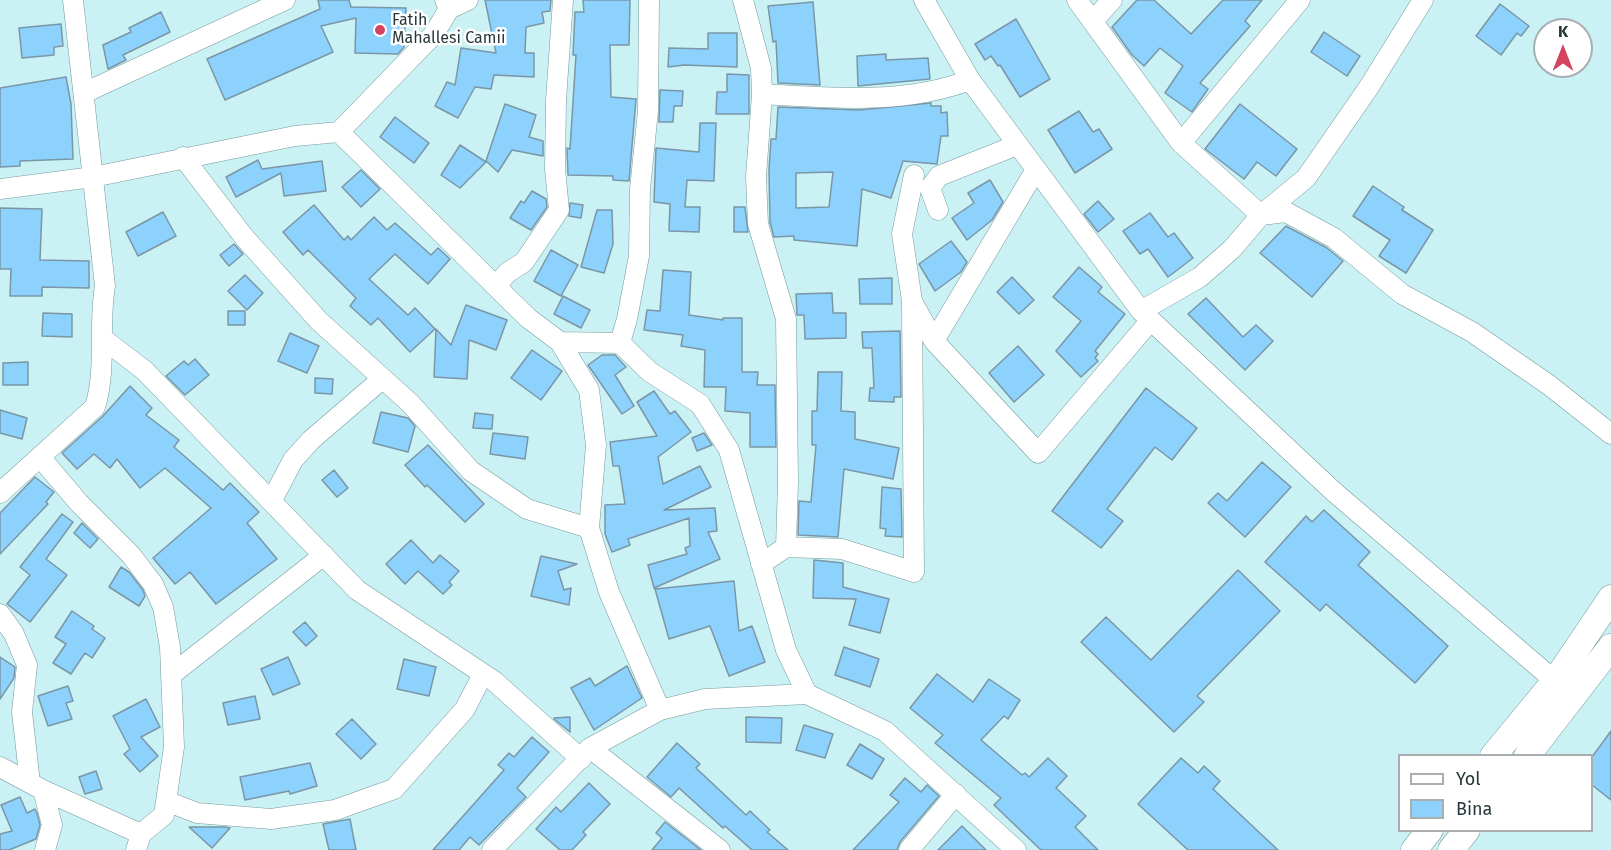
<!DOCTYPE html>
<style>
body{margin:0}
#map{position:relative;width:1611px;height:850px;overflow:hidden;background:#caf1f3;font-family:"Fira Sans",sans-serif}
canvas{display:block}
.legend{position:absolute;left:1398px;top:754px;width:195px;height:78px;box-sizing:border-box;background:#fff;border:2px solid #a9afb0;margin:0;padding:8px 10px;list-style:none;font-size:18px;color:#283839}
.legend li{display:flex;align-items:center;gap:12px;height:30px}
.legend b{width:30px;border:2px solid #a9afb0}
.north{position:absolute;left:1533px;top:18px;width:60px;height:60px;box-sizing:border-box;background:#fff;border:2px solid #a9afb0;border-radius:50%;rotate:0deg;font-size:16px;font-weight:700;line-height:24px;text-align:center;color:#283839}
.north::after{content:'';display:block;margin:auto;width:21px;height:27px;background:#d44360;clip-path:polygon(50% 0,100% 100%,50% 72%,0 100%)}
</style>
<div id="map">
<canvas width="1611" height="850"></canvas>
<ul class="legend">
<li><b style="height:8px;background:#fff"></b>Yol</li>
<li><b style="height:16px;background:#8dd2fc"></b>Bina</li>
</ul>
<div class="north">K</div>
</div>
<script>
const g = document.querySelector('canvas').getContext('2d');
g.lineJoin = 'round';
function paint(path, color) { g.fillStyle = color; g.fill(path, 'evenodd'); }
function stroke(path, color, width, dash) { g.strokeStyle = color; g.lineWidth = width; g.lineCap = dash ? 'butt' : 'round'; g.setLineDash(dash || []); g.stroke(path); }
function write(font, color, halo, rows, align = 'center') {
  g.font = font + ' "Fira Sans",sans-serif'; g.lineWidth = 5; g.setLineDash([]); g.textBaseline = 'middle'; g.strokeStyle = halo; g.fillStyle = color; for (const [text, x, y, turn = 0] of rows) {
    g.save(); g.translate(x, y); g.rotate((+turn || 0) * Math.PI / 180); g.textAlign = isNaN(turn) ? turn : align; if (halo) g.strokeText(text, 0, 0); g.fillText(text, 0, 0); g.restore();
  }
}
const building = new Path2D(`
 M318,0H349L351,7L406,8L404,47L398,54L355,53L356,18L321,26L333,52L225,100L207,59L320,9Z
 M485,0H551L550,11L542,12L544,23L526,27L525,53H534V77L494,75L491,89L475,87L458,118L435,106L447,82L455,85L461,48L496,53Z
 M583,0H630L629,45H610L611,97L636,99L629,181L613,180V176L568,175L567,148L570,149L576,55H573L575,12H584Z
 M1137,0H1154L1191,34L1223,0H1262L1245,21L1250,26L1200,83L1208,89L1192,112L1165,93L1183,66L1160,48L1144,66L1132,55L1112,27Z
 M813,2L820,85L778,83L776,41L773,42L768,6Z
 M1500,4L1529,26L1521,36L1517,33L1501,55L1476,36Z
 M161,12L170,32L123,55L126,60L108,69L103,45L131,32L129,28Z
 M1016,19L1050,79L1020,97L1000,65L998,66L991,56L985,60L975,44Z
 M61,24L63,46L54,47V55L22,58L19,28Z
 M1324,32L1360,56L1347,76L1311,52Z
 M708,33H737V67L684,65L668,67L669,48L708,49Z
 M886,54V60L928,58L930,79L858,86L857,56Z
 M727,74L749,75V114H716L717,92H727Z
 M66,77L71,104L73,159L20,161V166L0,167V88Z
 M660,90L683,91L682,106H674L673,122H659Z
 M931,103V106H941V113L947,112L948,136H941L937,164L903,161L891,198L862,189L857,246L794,240V236L774,237L770,222L769,170L771,139H776L778,107L859,110ZM833,172L829,207L796,208V173Z
 M505,104L536,115L529,137L543,141V156L512,150L498,172L486,161Z
 M1240,104L1297,149L1276,176L1257,162L1244,179L1205,149Z
 M1079,111L1093,132L1099,129L1112,149L1075,173L1048,130Z
 M395,117L429,143L414,163L380,137Z
 M700,123H716L714,181L687,180L685,207H700L699,232L669,231L670,204L654,202L656,148L699,152Z
 M460,145L486,162L460,188L441,175Z
 M258,160L262,169L322,161L326,191L284,196L281,173L236,197L226,177Z
 M361,170L380,189L361,207L342,187Z
 M990,180L1003,202L992,220L967,240L952,218L974,203L968,193Z
 M1373,186L1404,207L1402,210L1433,230L1406,273L1379,256L1390,240L1353,216Z
 M532,191L546,199L547,207L531,230L510,218L521,201L524,203Z
 M1098,201L1114,219L1098,232L1084,214Z
 M570,203L583,205L581,218L569,216Z
 M314,205L344,240L348,236L351,240L374,217L387,230L395,223L431,255L438,248L450,259L428,284L395,254L369,279L408,315L415,308L435,329L410,352L378,318L371,325L350,306L356,298L308,250L303,255L283,232Z
 M734,207H745L748,232H734Z
 M0,208L42,209L40,260L89,261V288L42,287V296H10L11,269H0Z
 M597,210H612L613,244L604,273L581,267Z
 M163,212L176,236L138,256L126,232Z
 M1150,213L1168,237L1174,233L1193,258L1168,277L1148,249L1140,254L1123,231Z
 M1286,226L1327,248L1343,261L1312,297L1260,253Z
 M951,241L967,262L961,272L935,291L919,264Z
 M234,244L243,254L229,266L220,255Z
 M551,250L578,265L561,296L534,281Z
 M1079,267L1102,287L1098,292L1125,314L1095,351L1098,354L1095,358L1098,361L1081,377L1056,351L1081,321L1053,297Z
 M663,270L691,272L689,315L723,320V318H742V372H758L757,385H775L776,447H750V413L725,411L726,387H704L705,350L681,346L683,335L644,330L647,310L660,311Z
 M245,275L263,293L247,310L228,291Z
 M1012,277L1034,300L1019,314L997,292Z
 M892,278V304H860L859,279Z
 M832,293L833,313H846V338L805,339L804,315H797L796,294Z
 M563,296L590,310L581,328L554,314Z
 M1206,298L1243,337L1256,325L1273,341L1245,370L1188,314Z
 M466,305L507,320L496,350L469,340L467,379L434,377L436,329L451,345Z
 M228,311H245V325H228Z
 M43,313L72,314V337L42,336Z
 M900,331L901,397H894V402L869,401L870,388H874L872,348H863L862,332Z
 M290,333L319,346L307,373L278,361Z
 M1018,346L1044,375L1014,402L989,373Z
 M532,350L562,371L541,400L511,378Z
 M602,355H615L626,367L615,375L634,406L622,414L588,365Z
 M195,359L209,375L185,395L166,376L184,361L188,365Z
 M28,362V385H3V363Z
 M818,372H842L841,411L855,412V439L899,448L893,479L844,469L838,537L798,535L799,501L811,502L816,445H812V411H817Z
 M315,378L333,379L332,394L315,393Z
 M130,386L152,408L146,415L179,440L174,447L223,490L230,483L259,512L247,523L277,559L216,604L190,572L175,584L153,558L211,508L165,468L140,488L117,459L110,468L94,454L77,469L62,453L103,416Z
 M1146,388L1197,428L1172,460L1155,447L1107,509L1123,521L1101,548L1052,511Z
 M654,391L670,414L675,411L691,432L658,457L663,484L700,466L711,487L664,510L715,508L717,531L708,532L720,559L654,588L648,565L687,554L685,548L690,546L689,518L628,539L630,545L612,552L605,534V505L625,504L619,466H613L610,442L657,436L637,402Z
 M0,410L27,418L22,439L0,433Z
 M381,412L408,418L415,426L408,452L373,443Z
 M475,413L493,415L492,429L473,428Z
 M493,433L528,437L525,459L490,454Z
 M704,433L712,445L697,451L692,438Z
 M428,445L484,504L465,522L427,485L425,487L405,465Z
 M1262,462L1291,487L1245,537L1208,503L1218,493L1227,501Z
 M334,470L348,488L337,497L322,480Z
 M35,477L54,492L46,502L48,504L0,554V513Z
 M882,487L901,489L902,537L885,536L886,529L880,528Z
 M1324,510L1370,552L1358,565L1448,646L1415,683L1326,604L1320,611L1265,562L1306,516L1312,522Z
 M62,514L73,522L46,559L67,575L30,622L7,604L30,575L20,567Z
 M82,523L98,539L90,548L74,533Z
 M411,540L433,563L440,555L459,571L449,582L452,585L443,594L418,571L405,584L386,564Z
 M541,556L577,564L558,571L564,590L571,588L569,605L531,596Z
 M814,560L843,563V587L889,599L880,633L849,625L856,599L813,598Z
 M121,567L129,572L143,590L145,596L139,606L109,587Z
 M1238,570L1280,611L1197,696L1204,702L1174,732L1081,642L1106,617L1151,660Z
 M734,581L739,631L752,626L765,662L729,676L710,626L669,639L655,589Z
 M72,611L94,626L92,629L105,638L92,658L85,653L71,674L53,663L66,644L55,637Z
 M305,622L317,636L306,646L293,632Z
 M844,647L879,659L870,687L835,675Z
 M0,657L15,667L14,678L0,699Z
 M288,657L300,684L273,695L261,669Z
 M404,659L436,667L429,696L397,689Z
 M627,666L642,698L594,730L571,688L590,678L595,686Z
 M937,674L973,702L989,679L1020,700L1008,719L1004,716L981,740L1022,775L1025,773L1029,777L1048,758L1067,776L1056,788L1086,816L1075,827L1098,850H1041L994,805L1001,798L935,743L943,735L910,708Z
 M68,686L73,701L66,703L72,719L48,726L38,696Z
 M255,696L260,719L228,725L223,703Z
 M146,699L160,727L141,737L158,756L140,772L124,754L130,749L113,716Z
 M570,717V732L554,719V718Z
 M746,717L782,718L781,743L746,742Z
 M352,719L376,744L361,759L336,734Z
 M804,725L833,734L825,758L796,750Z
 M1611,731V800L1592,785V757Z
 M532,737L549,752L517,788L526,797L479,845L470,837L459,850H433L504,770L498,765L509,753L514,757Z
 M677,743L700,764L696,768L746,815L750,811L770,830L767,832L788,850H752L725,826L723,828L679,788L671,797L647,777Z
 M860,744L884,759L872,779L847,765Z
 M1181,758L1198,773L1204,766L1220,781L1213,789L1278,850H1188L1138,804Z
 M310,763L317,786L290,794L289,791L245,800L240,777Z
 M96,771L102,789L85,794L79,777Z
 M905,778L921,792L927,785L939,796L900,842L897,850H853L899,802L890,795Z
 M589,783L610,804L583,832L586,835L572,850H560L536,829L556,807L561,812Z
 M20,797L27,813L35,809L37,813L40,825L36,839L9,850H0V834L12,831L1,805Z
 M350,819L356,850H329L323,824Z
 M665,822L701,850H652L662,838L656,833Z
 M962,826L986,850H938Z
 M189,827H225L230,828L212,848Z`);
paint(building, '#8dd2fc');
stroke(building, '#7a96a7', 1.5);
const minor = new Path2D(`
 M743,0L761,68L762,94L756,177L758,224L786,319L788,481L786,547L761,564
 M924,0L970,80L1141,311L1333,491L1555,681
 M1077,0L1181,143L1261,215L1286,212L1334,238L1402,294L1472,332L1549,385L1611,434
 M449,9L468,0
 M1093,21L1112,0
 M84,93L285,0
 M762,94C832,98 904,105 970,80
 M339,132L434,34L449,9L445,0
 M1181,143L1300,0
 M183,157L244,237L319,321L410,403L471,471L527,509L589,528L596,445L589,390L560,342
 M0,189L93,177L295,136L339,132L528,318L560,342L620,343L650,372L700,404L729,450L786,650L807,694L885,731L1016,850
 M938,210L930,188L939,176L1017,145
 M497,285L507,273L524,262L559,210L555,169L556,100L563,0
 M913,303L934,341L1038,453L1151,320
 M1141,311L1200,277L1232,249L1261,215L1306,178L1369,87L1423,0
 M102,338L144,370L357,590L494,681L581,759
 M934,341L1035,171
 M620,343L627,319L639,256L640,189L648,111L649,0
 M40,457L79,503L131,555L153,584L163,607L170,647L174,747L164,815L141,834L136,850
 M0,493L95,407C107,368 98,326 105,286L73,0
 M272,500L293,460L311,440L382,379
 M589,528L609,592L660,710L705,699L807,694
 M786,547L842,549L914,572L912,301L902,234L914,175
 M0,614L14,634L27,665L22,712L30,783
 M171,675L324,555
 M590,748L720,850
 M0,767L43,790L52,825L45,850
 M43,790L141,834
 M166,801L197,813L271,819L335,810L394,789L465,709L483,674
 M492,850L590,748L660,710
 M909,850L956,794`);
const major = new Path2D(`
 M1493,756L1555,681L1611,598
 M1527,756L1611,647
 M1414,850L1430,830
 M1451,850L1467,830`);
stroke(minor, '#769a9d', 21);
stroke(major, '#769a9d', 27);
stroke(minor, '#fff', 20);
stroke(major, '#fff', 26);
for (const [x, y, r, color] of [
 [380,30,6,"#d44360"]
]) { const dot = new Path2D(); dot.arc(x, y, r, 0, 2 * Math.PI); g.fillStyle = color; g.fill(dot); stroke(dot, '#fff', 2); }
write('16px', '#283839', '#fff', [
 ["Fatih",392,21],
 ["Mahallesi Camii",392,39]
], 'left');
</script>
